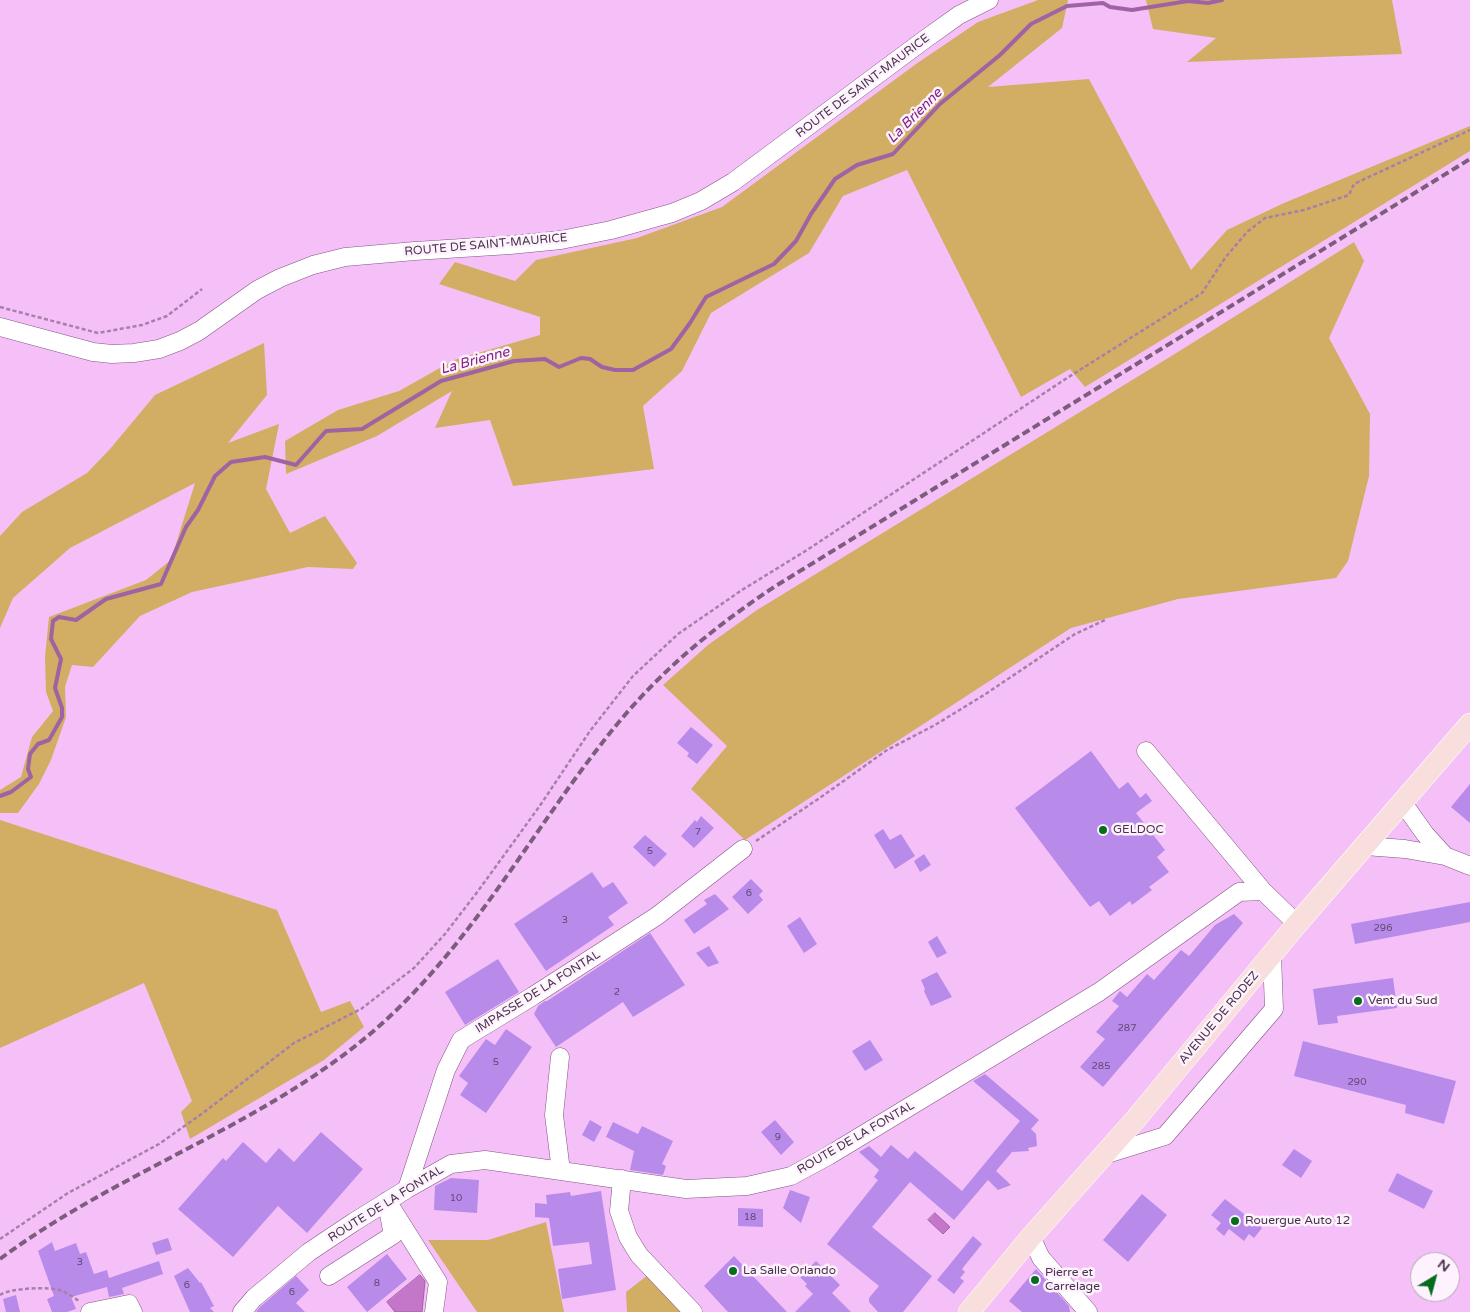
<!DOCTYPE html>
<style>
body{margin:0}
#map{position:relative;width:1470px;height:1312px;overflow:hidden;background:#f5c0f8;font-family:"Varela Round",sans-serif}
canvas{display:block}
.north{position:absolute;left:1410px;top:1252px;width:50px;height:50px;box-sizing:border-box;background:#fdf2fd;border:1px solid #b5a6b5;border-radius:50%;rotate:37deg;font-size:14px;font-weight:700;line-height:20px;text-align:center;color:#49334a}
.north::after{content:'';display:block;margin:auto;width:18px;height:22px;background:#066d1c;clip-path:polygon(50% 0,100% 100%,50% 72%,0 100%)}
</style>
<div id="map">
<canvas width="1470" height="1312"></canvas>
<div class="north">N</div>
</div>
<script>
const g = document.querySelector('canvas').getContext('2d');
g.lineJoin = 'round';
function paint(path, color) { g.fillStyle = color; g.fill(path, 'evenodd'); }
function stroke(path, color, width, dash) { g.strokeStyle = color; g.lineWidth = width; g.lineCap = dash ? 'butt' : 'round'; g.setLineDash(dash || []); g.stroke(path); }
function write(font, color, halo, rows, align = 'center') {
  g.font = font + ' "Varela Round",sans-serif'; g.lineWidth = 5; g.setLineDash([]); g.textBaseline = 'middle'; g.strokeStyle = halo; g.fillStyle = color; for (const [text, x, y, turn = 0] of rows) {
    g.save(); g.translate(x, y); g.rotate((+turn || 0) * Math.PI / 180); g.textAlign = isNaN(turn) ? turn : align; if (halo) g.strokeText(text, 0, 0); g.fillText(text, 0, 0); g.restore();
  }
}
paint(new Path2D(`
 M1038,0H1068L1062,28L988,87L1089,79L1191,270L1227,230L1284,203L1470,126V151L1085,387L1070,369L1021,397L907,170L843,196L809,253L711,313L682,371L643,406L654,469L513,486L490,420L435,428L452,391L377,436L286,474L285,441L338,410L399,391L454,360L540,335V317L439,284L455,262L515,281L536,260L637,238L722,207L916,64L978,22Z
 M1146,0H1392L1402,54L1187,62L1216,38L1153,29Z
 M1354,242L1364,261L1329,338L1370,414L1369,476L1348,561L1336,578L1178,599L1071,628L745,840L691,789L727,746L663,685L708,645L757,610L1173,355Z
 M264,343L267,395L228,443L279,424L266,489L290,533L325,516L357,563L353,569L308,567L192,592L140,616L93,667L72,665L65,687L66,717L51,760L39,784L18,813H0V790L21,777L32,737L53,711L46,692L45,657L49,617L146,580L171,560L195,483L70,548L13,598L0,628V536L22,512L87,473L110,449L155,395Z
 M0,820L277,910L321,1012L350,1001L364,1027L324,1060L190,1139L181,1112L192,1101L144,983L0,1048Z
 M546,1222L564,1312H477L428,1240H488Z
 M648,1275L684,1312H627L626,1292Z`), '#d1ae63');
const water = new Path2D(`
 M935,1213L950,1227L943,1234L928,1220Z
 M420,1275L425,1281L422,1312H395L387,1302Z`);
paint(water, '#c477c9');
stroke(water, '#9f63a3', 1);
stroke(new Path2D(`
 M0,796L11,792L31,777L28,769L30,754L38,744L49,740L62,717V708L55,688L61,659L51,639L53,621L59,617L76,620L106,599L161,584L186,527L198,510L215,476L231,462L265,457L296,465L326,431L362,429L441,381L514,361L545,359L559,367L581,358L590,359L602,367L615,370H633L671,349L690,323L706,297L774,264L796,241L811,214L835,179L857,165L893,154L940,104L1000,55L1031,24L1067,6L1103,3L1110,7L1132,10L1188,1L1208,3L1222,0`), '#9f63a3', 4);
paint(new Path2D(`
 M691,727L713,745L697,764L687,756L689,753L677,743Z
 M1091,751L1119,789L1128,782L1140,798L1146,793L1152,801L1136,813L1165,850L1157,857L1169,872L1149,887L1152,890L1132,905L1130,901L1110,916L1099,901L1090,907L1015,808Z
 M1470,784V823L1451,807Z
 M701,816L714,828L694,848L681,836L695,820L697,822Z
 M883,829L890,840L901,834L915,856L895,869L874,835Z
 M645,835L667,854L654,867L633,847Z
 M924,854L931,865L920,872L914,861Z
 M592,872L603,888L613,882L628,903L608,917L614,925L546,971L514,924Z
 M751,879L763,891L759,895L763,900L748,914L732,897Z
 M715,894L729,909L694,934L684,920L707,904L704,900Z
 M1470,902V922L1355,944L1351,924Z
 M1234,914L1243,923L1103,1087L1080,1067L1105,1039L1096,1032L1119,1006L1112,1001L1120,991L1127,997L1147,974L1154,980L1181,950L1189,956L1215,925Z
 M800,917L817,944L804,953L787,926Z
 M650,933L685,985L633,1017L623,1002L556,1047L534,1014L538,1006L545,1001H547Z
 M937,936L947,953L937,958L928,942Z
 M709,946L719,963L708,967L696,953Z
 M498,959L519,992L465,1025L445,992Z
 M937,972L952,997L931,1006L924,991L925,989L921,980Z
 M1393,978L1397,1008L1337,1016L1338,1023L1318,1025L1313,989Z
 M506,1029L532,1047L486,1113L460,1095L468,1083L459,1076L486,1039L495,1045Z
 M870,1040L883,1060L865,1071L852,1051Z
 M1303,1041L1456,1081L1444,1124L1405,1113L1406,1105L1294,1076Z
 M985,1074L1039,1120L1031,1129L1036,1134L1037,1146L1028,1148L1029,1151L1012,1152L996,1171L1011,1185L998,1190L988,1180L954,1220L910,1182L872,1227L932,1276L903,1312H878L869,1302V1298L879,1286L827,1244L878,1180L874,1177L879,1170L859,1152L869,1146L881,1157L891,1145L908,1159L915,1151L962,1191L1020,1121L973,1081Z
 M590,1120L602,1127L594,1142L582,1135Z
 M775,1120L794,1142L781,1155L761,1132Z
 M613,1122L638,1134L642,1126L673,1141L662,1164L666,1166L663,1175L630,1170L634,1151L606,1137Z
 M321,1132L363,1169L307,1233L278,1206L233,1257L178,1209L223,1158L226,1161L243,1142L266,1163L279,1148L294,1162Z
 M1294,1149L1312,1161L1301,1178L1282,1165Z
 M1397,1173L1433,1191L1424,1209L1388,1191Z
 M451,1178L479,1180L477,1213L434,1210L435,1186Z
 M790,1190L810,1197L801,1223L783,1208Z
 M601,1191L616,1290L562,1299L558,1269L592,1264L589,1242L553,1246L549,1218L535,1217V1203L547,1204L546,1195L570,1192L571,1196Z
 M1142,1194L1167,1215L1128,1262L1103,1240Z
 M1225,1199L1262,1228L1254,1238L1249,1234L1244,1241L1229,1229L1224,1236L1216,1229L1221,1223L1211,1215Z
 M738,1208L763,1209V1227L738,1226Z
 M973,1236L982,1244L962,1269L965,1272L960,1278L964,1281L954,1294L937,1280Z
 M168,1238L172,1250L156,1255L152,1243Z
 M52,1242L55,1251L76,1243L80,1254L86,1252L94,1274L107,1270L109,1278L159,1261L163,1274L122,1288L124,1294L109,1297L107,1287L71,1297L76,1309L67,1312H52L47,1299L54,1296L38,1251Z
 M387,1254L407,1279L367,1312L347,1287Z
 M734,1256L787,1312H728L704,1286Z
 M816,1261L840,1285L832,1293L851,1312H795L813,1294L805,1286L807,1284L800,1277Z
 M188,1268L200,1283L201,1282L214,1306L210,1308L214,1312H190L174,1276Z
 M1036,1269L1069,1306L1070,1312H1022L1009,1301Z
 M296,1276L309,1290L296,1303L305,1312H256L261,1306Z
 M16,1295L20,1312H6L3,1299Z`), '#b88aea');
const minor = new Path2D(`
 M0,327L93,352L112,354L134,353L159,349L180,341L199,331L257,290L280,278L313,265L345,257L415,251L510,245L561,240L611,230L672,213L701,201L733,182L924,40L959,15L989,0
 M1146,751L1263,891
 M1403,803L1425,834L1445,856
 M1365,846L1405,849L1445,856L1470,866
 M560,1057L554,1115L561,1171
 M1104,1155L1165,1136L1274,1009L1272,954
 M622,1179L619,1211L628,1237L639,1255L693,1312
 M407,1189L446,1070L461,1040L533,996L657,916L743,849
 M387,1201L438,1282L434,1312
 M1031,1237L1041,1258L1088,1312
 M329,1276L393,1235L388,1209
 M90,1312L129,1304L133,1312
 M242,1312L254,1298L309,1252L354,1222L407,1189L451,1164L485,1160L686,1189L747,1186L791,1176L828,1156L1099,992L1239,892L1263,891L1297,924`);
const major = new Path2D(`
 M969,1312L1031,1237L1135,1120L1297,924L1470,724`);
stroke(minor, '#825385', 19);
stroke(major, '#fff', 22);
stroke(new Path2D(`
 M0,307L98,333L142,325L167,316L202,289
 M756,841L824,795L887,750L935,725L984,695L1075,634L1105,620
 M0,1239L68,1193L159,1144L203,1113L294,1043L361,1009L414,968L445,934L478,891L539,807L590,731L633,676L678,634L742,590L807,550L1067,378L1202,293L1225,258L1247,232L1265,218L1304,210L1349,195L1354,184L1470,130
 M0,1295C10,1288 50,1286 62,1291C68,1293 74,1298 79,1301`), '#a680a8', 2.5, [4, 2.5]);
stroke(minor, '#fff', 18);
stroke(major, '#f8dfdd', 21);
stroke(new Path2D(`
 M0,1259C122,1168 273,1123 386,1020C478,935 536,824 614,728C661,670 713,628 774,587L1470,159`), '#7c5d7e', 4, [8, 4]);
for (const [x, y, r, color] of [
 [1103,830,5,"#066d1c"],
 [1358,1001,5,"#066d1c"],
 [1235,1221,5,"#066d1c"],
 [733,1271,5,"#066d1c"],
 [1035,1280,5,"#066d1c"]
]) { const dot = new Path2D(); dot.arc(x, y, r, 0, 2 * Math.PI); g.fillStyle = color; g.fill(dot); stroke(dot, '#fdf2fd', 2); }
write('10px', '#654972', null, [
 ["7",698,832],
 ["5",650,851],
 ["6",749,893],
 ["3",565,920],
 ["296",1383,928],
 ["2",617,992],
 ["287",1127,1028],
 ["5",496,1062],
 ["285",1101,1066],
 ["290",1357,1082],
 ["9",778,1137],
 ["10",456,1198],
 ["18",750,1217],
 ["3",80,1262],
 ["8",377,1283],
 ["6",187,1285],
 ["6",292,1292]
]);
write('12px', '#49334a', '#fdf2fd', [
 ["ROUTE DE SAINT-MAURICE",863,86,-37],
 ["ROUTE DE SAINT-MAURICE",486,245,-5],
 ["IMPASSE DE LA FONTAL",538,992,-32],
 ["AVENUE DE RODEZ",1219,1018,-50],
 ["ROUTE DE LA FONTAL",856,1138,-30],
 ["ROUTE DE LA FONTAL",386,1204,-32]
]);
write('12px', '#49334a', '#fdf2fd', [
 ["GELDOC",1113,830],
 ["Vent du Sud",1368,1001],
 ["Rouergue Auto 12",1245,1221],
 ["La Salle Orlando",743,1271],
 ["Pierre et",1045,1273],
 ["Carrelage",1045,1287]
], 'left');
write('italic 14px', '#802387', '#fdf2fd', [
 ["La Brienne",915,116,-45],
 ["La Brienne",475,361,-15]
]);
</script>
